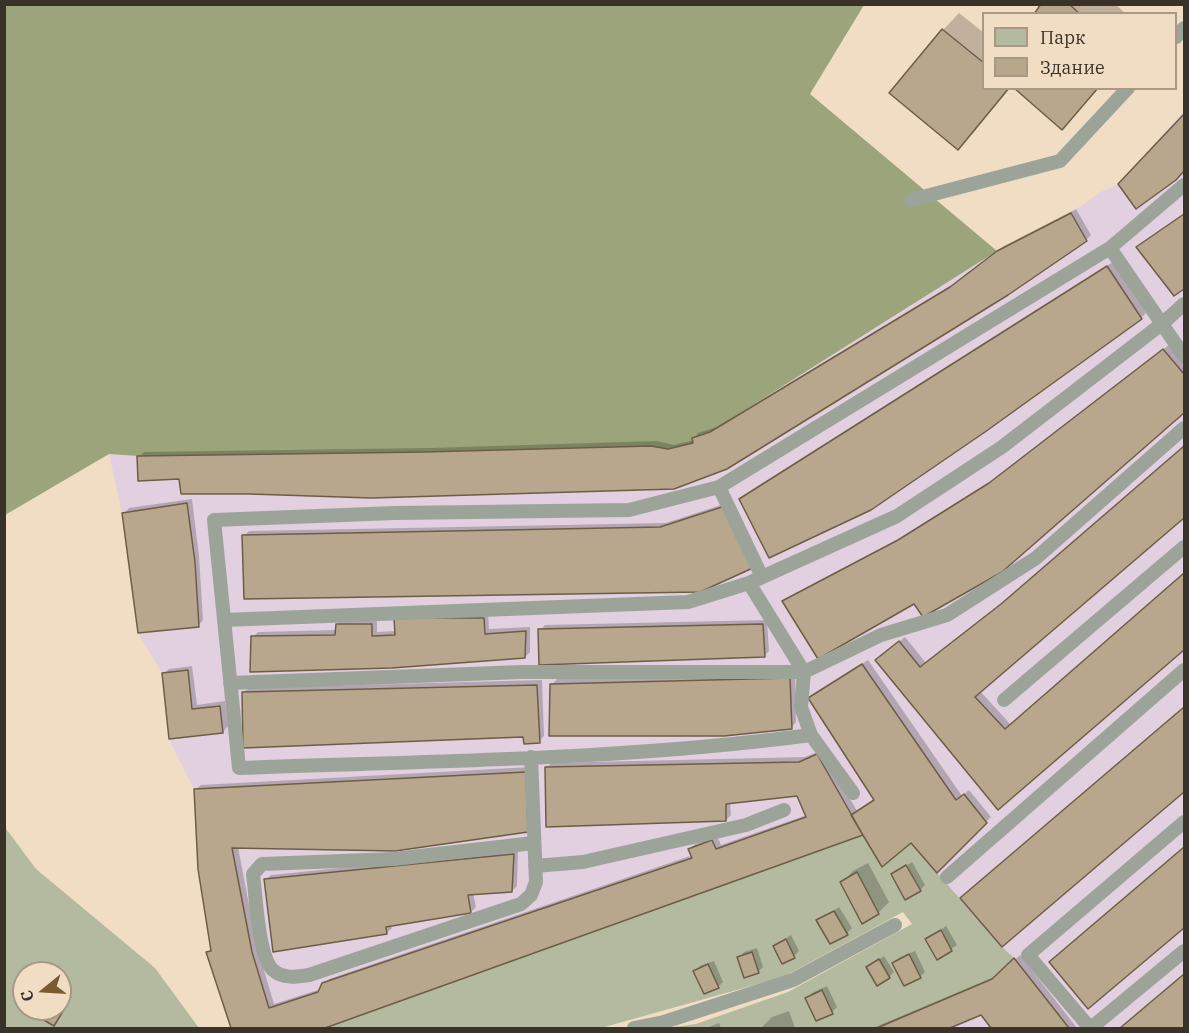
<!DOCTYPE html>
<meta charset="utf-8">
<style>
body{margin:0}
#map{position:relative;width:1189px;height:1033px;overflow:hidden;background:#f0ddc4;font-family:"IBM Plex Serif",serif}
canvas{display:block}
.frame{position:absolute;inset:0;border:6px solid #393228;pointer-events:none}
.legend{position:absolute;left:982px;top:12px;width:195px;height:78px;box-sizing:border-box;background:#f0ddc4;border:2px solid #a79986;margin:0;padding:8px 10px;list-style:none;font-size:18px;color:#393228}
.legend li{display:flex;align-items:center;gap:12px;height:30px}
.legend b{width:30px;border:2px solid #a79986}
.north{position:absolute;left:12px;top:961px;width:60px;height:60px;box-sizing:border-box;background:#f0ddc4;border:2px solid #a79986;border-radius:50%;rotate:252deg;font-size:16px;font-weight:700;line-height:24px;text-align:center;color:#393228}
.north::after{content:'';display:block;margin:auto;width:21px;height:27px;background:#775d2e;clip-path:polygon(50% 0,100% 100%,50% 72%,0 100%)}
</style>
<div id="map">
<canvas width="1189" height="1033"></canvas>
<div class="frame"></div>
<ul class="legend">
<li><b style="height:16px;background:#b3ba9f"></b>Парк</li>
<li><b style="height:16px;background:#b8a68d"></b>Здание</li>
</ul>
<div class="north">С</div>
</div>
<script>
const g = document.querySelector('canvas').getContext('2d');
g.lineJoin = 'round';
function paint(path, color) { g.fillStyle = color; g.fill(path, 'evenodd'); }
function stroke(path, color, width, dash) { g.strokeStyle = color; g.lineWidth = width; g.lineCap = dash ? 'butt' : 'round'; g.setLineDash(dash || []); g.stroke(path); }
paint(new Path2D(`
 M1184,111V1028H877L992,979L1014,958L1002,947L911,844L882,867L511,960L325,1028H231L206,952L211,951L198,869L194,789L169,739L162,673L138,633L122,513L109,454L138,456L651,446L668,449L693,443L692,438L710,432L997,251L1071,213L1099,193L1118,184Z`), '#e2cfdf');
paint(new Path2D(`
 M4,826L36,869L155,968L199,1028H5ZM24,973H60V1009H24Z
 M863,835L882,866L911,843L1002,947L1014,958L992,979L877,1028H667L696,1024L788,992L912,924L903,912L783,977L601,1028H325Z`), '#b3ba9f');
paint(new Path2D(`
 M5,5H864L810,94L997,251L710,432L692,438L693,443L668,449L651,446L425,452L138,456L109,454L5,515Z`), '#9ba47a');
paint(new Path2D(`
 M1043,4H1115L1126,14H1036Z
 M959,13L984,33V88H1010L974,132L958,148L891,93L943,30Z
 M1016,88H1099L1062,127Z
 M1184,116V169L1175,179L1120,184Z
 M1076,209L1091,235L1086,240L726,467L180,478L139,457L144,452L430,448L656,441L674,445L694,440L698,433L717,427L957,282L1004,246Z
 M1184,215V287L1174,294L1138,247Z
 M1113,262L1146,313L1141,318L746,494Z
 M1169,345L1184,364V411L1001,571L914,602H784L789,597L905,536L996,478Z
 M1184,447V516L980,691L1011,725L1184,574V648L998,808L882,655L905,637L926,663L1008,600Z
 M192,499L199,556L203,620L198,626L124,514L129,508Z
 M730,502L759,561L244,536L249,531L666,523Z
 M488,613L489,629L530,627V652L525,657L253,637L258,632L337,630L338,624L343,619L377,620V632L396,631V618Z
 M767,620L769,651L764,656L540,630L545,625Z
 M868,660L962,796L969,790L991,817L937,871L912,841L864,833L321,1028H233L208,952L212,948L195,790L201,785L531,767L533,825L238,847L257,947L274,1004L321,989L329,979L693,855L690,849L695,844L717,836L721,845L807,815L798,794L730,802L731,815L726,820L546,768L551,763L805,757L822,750L857,811L875,799L810,698Z
 M192,666L197,705L225,701L228,726L223,732L171,737L163,674L169,669Z
 M795,673L796,722L791,728L552,684L557,679Z
 M542,680L544,736L539,741L524,736L243,693L248,688Z
 M1184,708V790L1002,945L967,893Z
 M1184,848V926L1089,1007L1055,957Z
 M518,850L517,886L512,891L473,893L476,907L471,912L391,925L392,928L387,933L266,880L271,875Z
 M912,862L925,885L920,890L893,875Z
 M868,863L889,902L878,913L842,882L853,871Z
 M839,907L852,928L847,933L818,921Z
 M946,926L957,945L938,958L927,939Z
 M791,935L799,951L794,956L775,946Z
 M757,948L763,967L758,972L739,957L744,952Z
 M915,951L925,972L920,977L894,963L899,958Z
 M1020,955L1077,1028H993L982,1013L946,1028H873L999,975Z
 M884,956L894,972L889,977L868,967Z
 M714,961L723,982L718,987L695,971L700,966Z
 M1184,975V1028H1121Z
 M827,986L837,1007L832,1012L807,998L812,993Z
 M60,990L72,997L54,1024L42,1009H60Z
 M789,1011L795,1028H761L772,1017Z
 M719,1023L721,1028H707L709,1027Z`), '#0003');
const building = new Path2D(`
 M1041,4H1069L1080,14H1034Z
 M942,29L984,63V88H1009L958,150L889,93Z
 M1014,88H1098L1062,130Z
 M1184,114V171L1176,180L1136,209L1118,184Z
 M1071,213L1087,241L1008,295L727,469L674,489L371,498L250,494H181L179,479L138,481L137,456L425,452L651,446L668,449L693,443L692,438L710,432L950,287L997,251Z
 M1184,214V289L1174,296L1136,247Z
 M1107,266L1142,319L985,432L871,510L769,558L739,499Z
 M1163,349L1184,374V413L1002,572L923,617L914,604L818,659L782,601L898,540L989,483Z
 M1184,446V518L975,697L1005,729L1184,573V650L998,810L875,660L899,641L920,667L1001,604Z
 M187,503L195,562L199,627L138,633L122,513Z
 M725,506L755,567L700,592L244,599L242,535L660,527Z
 M394,618H484L485,634L526,631L525,658L392,668L250,672L251,636L335,635L336,624H372V636L395,635Z
 M763,624L765,657L539,665L538,629Z
 M862,664L956,800L964,794L987,823L937,873L911,843L882,867L851,815L874,800L808,698Z
 M188,670L192,709L220,706L223,733L169,739L162,673Z
 M790,678L792,729L724,736H549L550,684Z
 M537,685L540,743L524,744L523,737L243,748L242,692Z
 M1184,707V792L1002,947L960,898Z
 M817,754L863,835L325,1028H231L206,952L211,951L198,869L194,789L526,772L528,832L395,851L232,848L252,952L269,1008L318,992L322,983L692,858L688,849L712,840L716,849L806,817L797,796L726,804V821L546,827L545,767L799,762Z
 M1184,847V928L1088,1009L1049,962Z
 M514,854L512,892L468,895L471,913L386,927L387,934L273,952L264,879Z
 M906,865L921,891L905,900L891,874Z
 M857,872L879,914L862,924L840,882Z
 M834,911L848,935L830,944L816,920Z
 M941,930L952,951L937,960L925,939Z
 M786,939L795,958L782,964L773,946Z
 M752,952L759,973L744,978L737,957Z
 M909,954L921,978L904,986L892,963Z
 M1014,958L1069,1028H991L981,1015L950,1028H877L992,979Z
 M879,959L890,978L877,986L866,967Z
 M708,964L719,988L704,994L693,971Z
 M1184,974V1028H1120Z
 M822,990L833,1014L816,1021L805,998Z
 M60,998L68,1003L54,1026L37,1016L40,1009H60Z`);
paint(building, '#b8a68d');
stroke(building, '#6d5d47', 1.5);
stroke(new Path2D(`
 M1176,37L1184,28
 M911,200L1060,161L1128,88
 M1110,248L1184,356
 M719,487L762,577
 M749,583L804,672L801,707L811,735L853,793
 M224,620L688,602L749,583L897,516L1002,447L1163,323L1184,304
 M230,683L522,672H804L881,635L947,615L1036,558L1184,428
 M1004,700L1184,547
 M811,735C622,760 429,761 239,768L214,520L395,513L629,510L719,487L1110,248L1184,185
 M531,757L536,882L531,895L521,904L309,975C296,977 283,979 273,970C258,956 256,896 253,874L262,864L394,859L534,843
 M535,866L583,862L746,825L784,810
 M947,877L1184,670
 M634,1028L664,1022L793,980L895,925
 M1090,1028L1028,955L1184,822
 M1091,1028L1184,951`), '#9ca499', 14);
</script>
